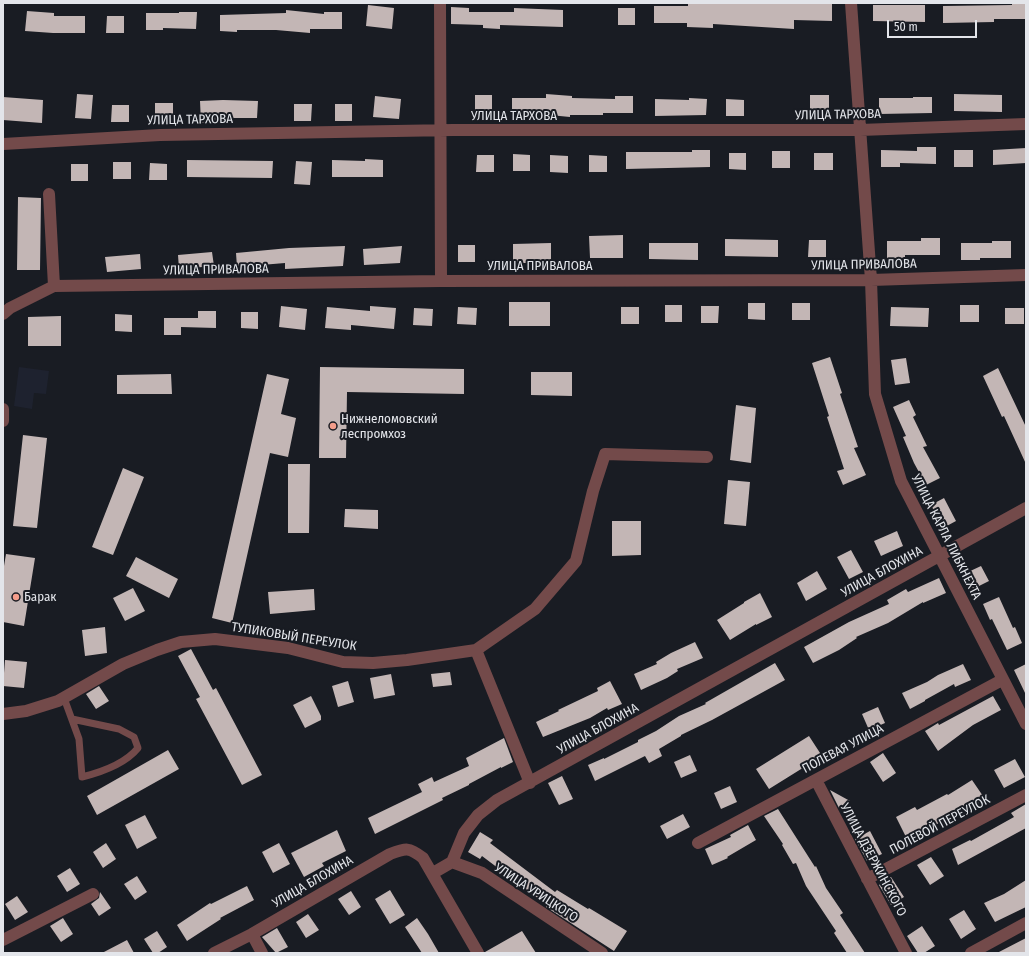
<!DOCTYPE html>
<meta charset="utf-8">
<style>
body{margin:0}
#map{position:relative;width:1029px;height:956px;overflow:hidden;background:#191c23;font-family:"Fira Sans Condensed",sans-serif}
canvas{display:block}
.frame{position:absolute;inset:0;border:4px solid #e3e5ea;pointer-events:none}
.scale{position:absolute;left:887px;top:20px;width:90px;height:18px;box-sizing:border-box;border:2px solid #e3e5ea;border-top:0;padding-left:5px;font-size:12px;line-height:14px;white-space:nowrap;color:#e3e5ea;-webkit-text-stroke:3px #191c23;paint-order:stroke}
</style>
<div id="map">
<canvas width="1029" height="956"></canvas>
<div class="frame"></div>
<div class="scale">50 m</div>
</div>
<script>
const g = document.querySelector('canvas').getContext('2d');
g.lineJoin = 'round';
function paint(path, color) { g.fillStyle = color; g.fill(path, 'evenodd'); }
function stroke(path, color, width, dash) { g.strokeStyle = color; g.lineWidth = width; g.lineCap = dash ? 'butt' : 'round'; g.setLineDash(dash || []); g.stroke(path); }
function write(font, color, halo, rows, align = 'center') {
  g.font = font + ' "Fira Sans Condensed",sans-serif'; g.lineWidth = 4; g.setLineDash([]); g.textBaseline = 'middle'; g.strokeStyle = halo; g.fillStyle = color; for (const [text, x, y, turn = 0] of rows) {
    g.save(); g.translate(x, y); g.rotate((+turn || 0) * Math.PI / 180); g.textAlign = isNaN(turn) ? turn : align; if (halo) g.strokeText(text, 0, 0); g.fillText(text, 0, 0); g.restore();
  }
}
paint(new Path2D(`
 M19,367L49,371L46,394L34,393L32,409L14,406Z`), '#1e222f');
paint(new Path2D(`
 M688,3L832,4V21L794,20V29L713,24V28L687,27V23H654V6H688Z
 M1012,3H1026V19H994V22L943,23V6L1012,5Z
 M368,5L394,8L392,29L366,26Z
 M873,5H925V22L873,21Z
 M451,7L469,8V12H514V8L563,10V27L500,25V29L483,28V25L451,24Z
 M618,8H635V25H618Z
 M286,10L324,14V12H342V29H310V33L276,30H237V32L220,31V15L286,13Z
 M27,11L54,13V16H85V33H53L25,31Z
 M179,12H197L196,29L163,28V30H146V13H179Z
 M107,16H124V33H106Z
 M77,94L93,95L91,119L75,118Z
 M546,94L572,96V98L615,99V96H633V113H603V115H570V117L529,113V115L512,114V98H546Z
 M954,94L1002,95V112L954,111Z
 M475,95H492V112H475Z
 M810,95H829V112H810Z
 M375,96L401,99L399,119L373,117Z
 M3,97L43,100L42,123L3,120Z
 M913,97H932V113L879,114V98H913Z
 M689,98L707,99L706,115L655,116V99L689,100Z
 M726,99L744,100V116H726Z
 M223,100L258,101L257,118H224V122L201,123L200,101Z
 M155,103H173V120H155Z
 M294,104H312L311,121H294Z
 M335,104H352V121H335Z
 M112,105H129V122H111Z
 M917,147H936V164L900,163V167H881V150L917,151Z
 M1026,148V163L993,165V150Z
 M692,150H710V167L626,169V152H692Z
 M954,150H973V167H954Z
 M772,151H790V168H772Z
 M729,153H746V170L729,169Z
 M814,153H833V170H814Z
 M513,154L530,155V171H513Z
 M477,155H494V172H476Z
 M550,155L568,156V173L550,172Z
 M589,155L607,156V172H589Z
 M365,159L383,160V177H332V160L365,161Z
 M187,160L273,161L272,178L187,177Z
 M296,161L312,162L310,185L294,184Z
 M113,162H131V179H113Z
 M150,163L167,164V180H149Z
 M71,164H88V181H71Z
 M18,197L41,198L40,270H17Z
 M623,235V258H590L589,236Z
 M921,238H940V255H905V258H887V241H921Z
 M725,239L778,240V257L725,256Z
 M809,240H826V257H808Z
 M992,241H1011V258H980V260H961V243H992Z
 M551,243V263H513V244Z
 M649,243H698V260L649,259Z
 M458,245H475V262H458Z
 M345,246L343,266L285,269V263L237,267L236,253L289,248Z
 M402,246L400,263L364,265L363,249Z
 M212,252L214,266L179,269L178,255Z
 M140,254L141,269L107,272L105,257Z
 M509,302H550V326H509Z
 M748,303H765V320L748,319Z
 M792,303H810V320H792Z
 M665,305H682V322H665Z
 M960,305H979V322H960Z
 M281,306L307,309L305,330L279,327Z
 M370,306L396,308L394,329L351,325V330L325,328L327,307L370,311Z
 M701,306H719L718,323H701Z
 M458,307L477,308L476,325L457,324Z
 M621,307H639V324H621Z
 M891,307L929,308L928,327L890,326Z
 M414,308L433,309L432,326L413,325Z
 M1005,308H1024V324H1005Z
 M198,311H216V328L181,327V335H164V318H198Z
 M241,312H258V329L241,328Z
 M115,314L132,315V332L115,331Z
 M61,316V346H28V317Z
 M830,357L842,393L840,394L858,447L854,448L866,475L843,485L837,471L844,469L827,417L829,416L812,363Z
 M906,358L910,383L895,385L891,360Z
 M320,367L464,369V394L347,392L346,458H319Z
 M998,368L1026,427V464L1004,416L1002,417L983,376Z
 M531,372H572V396L531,395Z
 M171,374L172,394H117V375Z
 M267,374L289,379L281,414L296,418L288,457L270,453L232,623L212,618Z
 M909,400L916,415L913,417L927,446L923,447L940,478L926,485L914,463L903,437L906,436L893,407Z
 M736,405L756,408L751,463L730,460Z
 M23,435L47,438L37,528L13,526Z
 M288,464H310L309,533H288Z
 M123,468L144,477L113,555L92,547Z
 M728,480L750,482L746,526L724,524Z
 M944,498L956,521L943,528L931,505Z
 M345,509L378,510V529L344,527Z
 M612,521H641V555L612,556Z
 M897,531L903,546L881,556L874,541Z
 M851,550L863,572L849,579L837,557Z
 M6,554L35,558L24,626L3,622V572Z
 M136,557L178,579L169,598L126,576Z
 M981,566L989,581L973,589L966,573Z
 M817,571L827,589L806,601L797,583Z
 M939,578L946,593L923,603V602L888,623L856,637L857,638L839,650L813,663L804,647L849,622L889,604L887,600L906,589L908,592Z
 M133,588L145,611L125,621L113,598Z
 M314,589L315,610L270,614L268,592Z
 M760,593L772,617L756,625V624L730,640L717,620L744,603V602Z
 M999,597L1013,628L1015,627L1022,643L1007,650L992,619L990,620L983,604Z
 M105,627L107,653L85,656L82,630Z
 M695,642L703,658L677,669L678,671L667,678L641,690L634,674L657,664L656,662L671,653Z
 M191,649L213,690L216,688L262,775L242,785L196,699L200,697L178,656Z
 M5,660L27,662L24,688L3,686Z
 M775,663L785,680L712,720L681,735V736L659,749L662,756L649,763L645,756L595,781L588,765L604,758V759L638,742V740L656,731L679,716L706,704L705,703Z
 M963,664L971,680L955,687L954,684L925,700V701L910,709L902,693L927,682L938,675Z
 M1026,664V695L1014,670Z
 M450,672L452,685L433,687L431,674Z
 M391,674L395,695L374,699L370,678Z
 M348,681L354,702L338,707L332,686Z
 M610,681L622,704L608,710L607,708L590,718L543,737L536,722L559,711L558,710L598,691L597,688Z
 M99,686L109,701L96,709L86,694Z
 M311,696L321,716V720L305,728L293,705Z
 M993,696L1001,710L973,725L938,751L925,731L938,723L939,725Z
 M878,707L885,723L869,730L862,714Z
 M809,736L822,756L769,789L756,769Z
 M504,738L513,762L501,768V767L469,784V785L442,798L443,800L375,834L368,818L422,792L418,784L432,777L434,782L469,766L466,758Z
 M168,750L179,769L97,815L87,796Z
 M883,753L896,773L883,782L870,762Z
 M690,755L697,771L681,778L674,762Z
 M1015,759L1025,777L1004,788L994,770Z
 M562,776L573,799L559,805L548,783Z
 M972,780L985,799L972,808L971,807L907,839L896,817L915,807L917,810L947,794L948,795Z
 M730,786L737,802L721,809L714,793Z
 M830,790L850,801L839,808Z
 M1026,804V828L958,865L952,849L970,840L971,841L1014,817L1011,813Z
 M778,809L815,867L816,866L826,888L843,913L840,915L865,953H847L834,933L836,931L806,886L796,863L793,864L782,845L783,844L764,816Z
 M683,814L690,827L667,839L660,826Z
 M145,815L157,838L137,849L125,825Z
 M748,825L756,840L727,857L728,858L712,865L705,849L731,837L730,835Z
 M337,830L346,851L322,863L324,866L304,877L291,853Z
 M870,831L882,854L867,861L855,839Z
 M480,832L493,840L490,843L555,892L557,890L588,909L589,908L627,931L614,951L546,907L547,905L482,856L480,859L468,852Z
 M106,843L116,859L103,868L93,852Z
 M279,843L290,864L273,873L262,852Z
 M931,857L944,876L930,885L917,865Z
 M70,868L80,884L67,892L57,876Z
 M137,876L147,892L135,900L124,884Z
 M891,877L904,897L891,905L879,885Z
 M1026,880V907L995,922L984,903L1004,894Z
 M247,886L254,900L220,918L221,919L187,941L177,925L210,903L211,904Z
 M390,890L405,915L390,924L375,899Z
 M351,891L361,907L349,915L338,899Z
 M100,892L111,908L99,916L91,904L99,898Z
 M17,896L28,912L15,920L5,904Z
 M964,910L976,929L961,939L949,919Z
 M308,914L319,930L306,938L296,922Z
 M63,918L73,934L61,942L50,926Z
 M417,918L428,934L439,953H422L405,927Z
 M922,926L935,946L924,953H918L907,936Z
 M277,928L288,947L276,953L262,937Z
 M157,931L167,947L158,953H153L144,939Z
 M522,931L536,953H485V952Z
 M1026,938V953H997Z
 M127,940L134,953H102Z`), '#c3b6b5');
stroke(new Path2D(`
 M64,698L79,739L82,777C102,772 125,764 138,748L134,737L119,729L72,719`), '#734a4a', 7);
stroke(new Path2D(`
 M440,3L441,281
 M851,3L871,280L875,394L901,481L1026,724
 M3,144L160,135L453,130H860L1026,124
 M54,286L441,281L871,280L1026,275
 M3,314L10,308L54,286L49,194
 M3,409V421
 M476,650L535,609L576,561L593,491L605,454L707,457
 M3,714L26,711L58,701L123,664L157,650L181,642L215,639L288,648L343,662L373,663L407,660L476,650L530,783
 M816,780L906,953
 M698,843L1002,680
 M452,862L482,873L602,953
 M433,873L452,862L464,833L478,815L497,800L1026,508
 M867,879L1026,795
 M252,934L262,953
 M3,940L93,894
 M214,953L252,934L390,854C406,848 409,847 423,858L478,953
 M971,953L1026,923`), '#734a4a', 12);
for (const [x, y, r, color] of [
 [333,426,4,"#f49d8b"],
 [16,597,4,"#f49d8b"]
]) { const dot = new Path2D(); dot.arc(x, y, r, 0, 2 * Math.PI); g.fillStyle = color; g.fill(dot); stroke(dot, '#191c23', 1.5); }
write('13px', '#e3e5ea', '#191c23', [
 ["УЛИЦА ТАРХОВА",838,115,-1],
 ["УЛИЦА ТАРХОВА",514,116],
 ["УЛИЦА ТАРХОВА",190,120,-1],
 ["УЛИЦА ПРИВАЛОВА",864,265,-1],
 ["УЛИЦА ПРИВАЛОВА",540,266],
 ["УЛИЦА ПРИВАЛОВА",216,270,-1],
 ["УЛИЦА КАРЛА ЛИБКНЕХТА",946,537,63],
 ["УЛИЦА БЛОХИНА",882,572,-29],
 ["ТУПИКОВЫЙ ПЕРЕУЛОК",294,637,9],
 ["УЛИЦА БЛОХИНА",598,729,-29],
 ["ПОЛЕВАЯ УЛИЦА",843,749,-28],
 ["ПОЛЕВОЙ ПЕРЕУЛОК",940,825,-28],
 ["УЛИЦА ДЗЕРЖИНСКОГО",873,860,62],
 ["УЛИЦА БЛОХИНА",313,882,-30],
 ["УЛИЦА УРИЦКОГО",536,893,33]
]);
write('13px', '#e3e5ea', '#191c23', [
 ["Нижнеломовский",341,419],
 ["леспромхоз",341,434],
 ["Барак",24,597]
], 'left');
</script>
